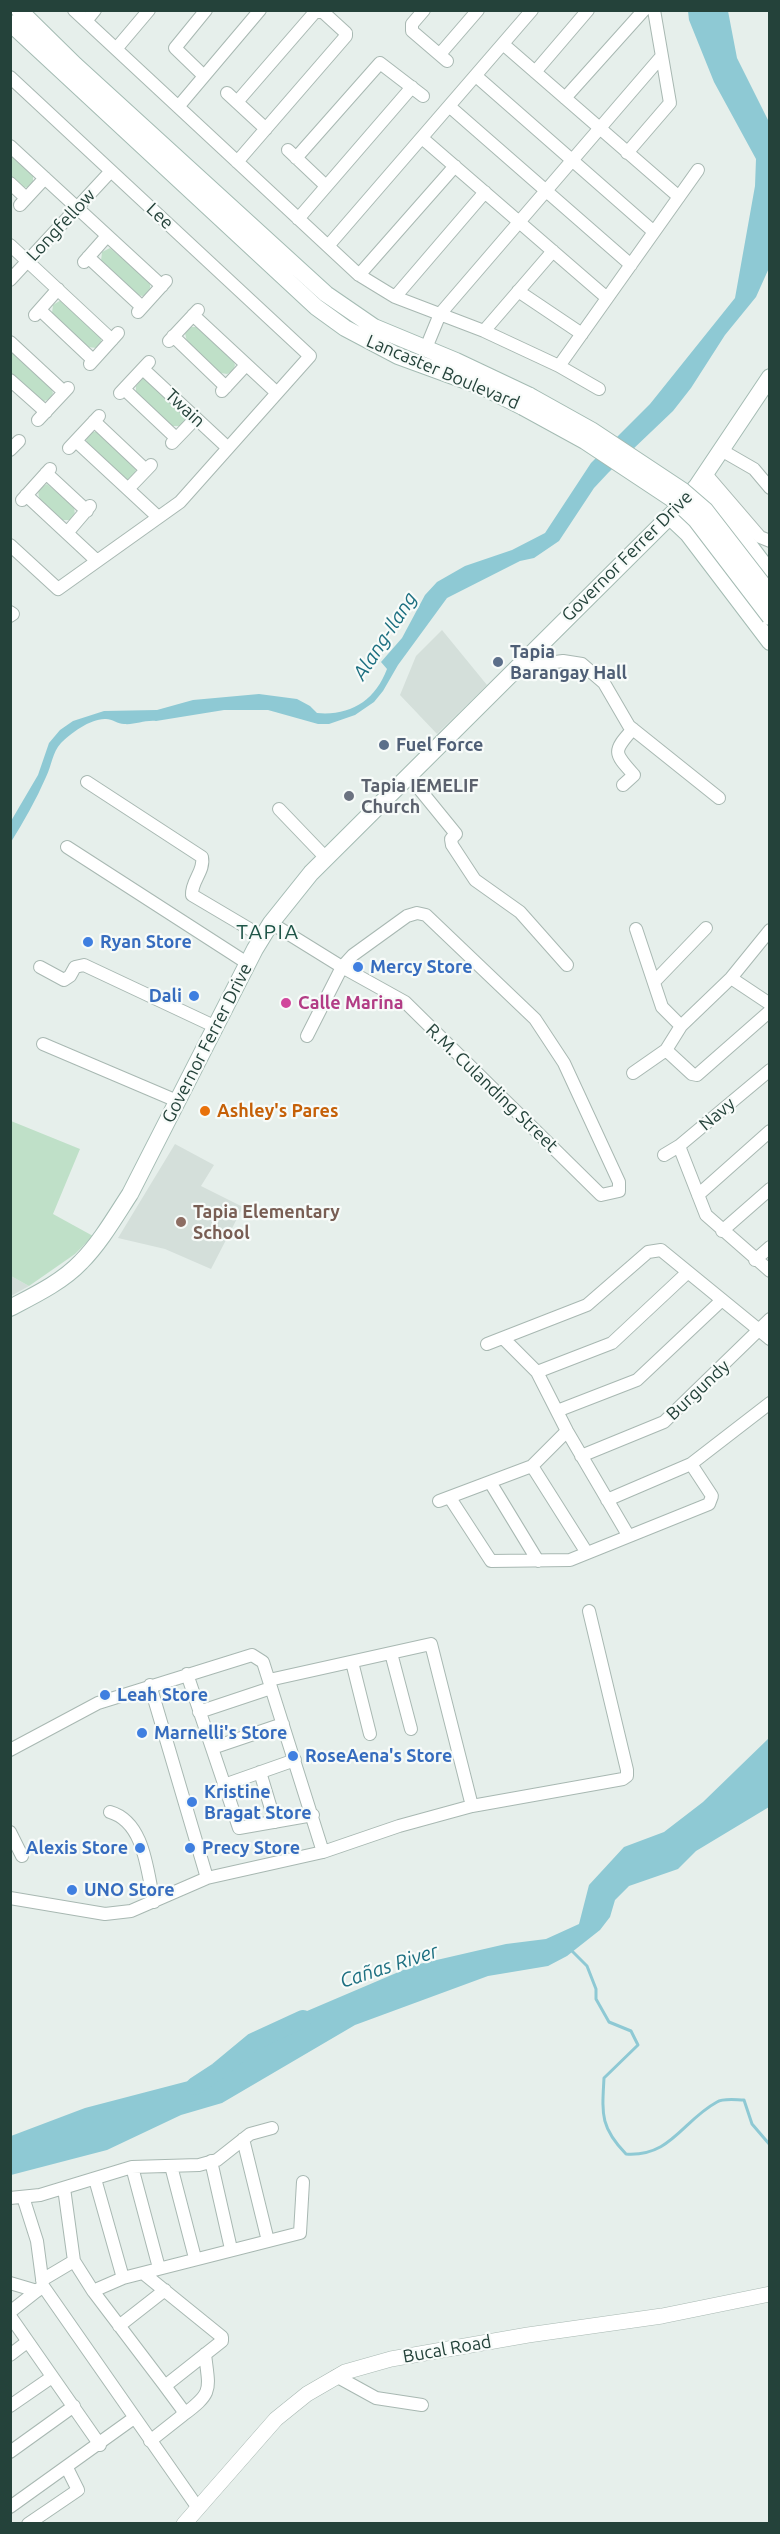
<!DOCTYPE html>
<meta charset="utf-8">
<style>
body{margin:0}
#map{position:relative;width:780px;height:2534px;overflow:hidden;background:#e6efeb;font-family:Ubuntu,sans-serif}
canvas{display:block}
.frame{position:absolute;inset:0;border:12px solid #24423a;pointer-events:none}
</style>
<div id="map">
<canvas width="780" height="2534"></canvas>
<div class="frame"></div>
</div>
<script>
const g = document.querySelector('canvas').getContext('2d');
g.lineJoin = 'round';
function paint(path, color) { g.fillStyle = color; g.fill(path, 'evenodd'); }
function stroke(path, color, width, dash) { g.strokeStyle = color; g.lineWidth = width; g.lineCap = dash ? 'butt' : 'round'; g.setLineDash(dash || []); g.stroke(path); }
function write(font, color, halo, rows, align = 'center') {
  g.font = font + ' Ubuntu,sans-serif'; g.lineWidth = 4.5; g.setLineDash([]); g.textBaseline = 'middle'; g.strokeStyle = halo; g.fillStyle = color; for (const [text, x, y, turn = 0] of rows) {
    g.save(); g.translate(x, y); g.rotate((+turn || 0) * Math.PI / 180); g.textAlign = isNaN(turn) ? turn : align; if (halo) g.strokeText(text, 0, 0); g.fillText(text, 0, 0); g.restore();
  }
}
paint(new Path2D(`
 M442,630L487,685L437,734L400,695L416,656Z
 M175,1144L214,1165L201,1186L243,1207L211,1269L165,1249L118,1238Z
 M11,1276L29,1286L11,1296Z`), '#d4dfda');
paint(new Path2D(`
 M10,153L33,176V182L29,187L23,188L11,178Z
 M110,248L149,281C152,288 149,293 143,296L136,295L101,261L102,252Z
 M61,300L101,336V343L97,348L87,347L52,313L53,305Z
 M191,327H197L233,359L235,365L233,371L227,374L221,373L187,342L185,333Z
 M10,354H15L51,387L53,393L50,399L41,402L11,375Z
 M142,379H148L185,415V421L181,426H171L136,392V386Z
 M92,432H98L136,468C136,475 132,480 125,480L86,442L87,436Z
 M47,484L74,506L75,516L71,520H61C52,512 35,502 39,489Z
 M11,1121L80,1149L53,1214L93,1236L75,1254L29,1286L11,1276Z`), '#bfe0c8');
paint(new Path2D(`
 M688,11H728L737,58L769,122V268L756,297L725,335L691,388L673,411L609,472L594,488L559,541L534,558L520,561L447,598L398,665L383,691L374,702L355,715L329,724H318L268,710H224L156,721C144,720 135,725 124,724C118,724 112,719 106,719C91,718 71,733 61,743C52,753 52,765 46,777C36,800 24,821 11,842V821L38,775L49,743L60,730L73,721L104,711L157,710L193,700L259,694L297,699L310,706L317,713C350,716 375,701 387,669L381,662L402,638L425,595L437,582L465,566L512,550L545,533L591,463L650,404L735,298L755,186L756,159L714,82L689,20Z
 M769,1738V1807L696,1851L678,1869L629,1886L615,1900L610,1917L600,1930L567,1956L548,1966L488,1976L355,2025L222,2103L181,2115L107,2150L11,2175V2136L85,2108L219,2073L300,2014L415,1965L506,1944L546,1939L579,1924L589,1885L624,1847L664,1832L703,1802Z`), '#8ec9d4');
stroke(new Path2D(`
 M570,1949L587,1966L596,1989V1999L609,2022L631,2031L638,2045L604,2078C602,2114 600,2127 626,2154C671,2157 682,2121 717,2102C723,2098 736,2100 744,2100L752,2124L770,2145`), '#8ec9d4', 3);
stroke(new Path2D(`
 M195,2086L218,2071L253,2042L303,2019`), '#8ec9d4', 18);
const minor = new Path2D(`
 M74,10L359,275L395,297L484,331L559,366L599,389
 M424,10L412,24V31L447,61
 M86,21L95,10
 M503,44L679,197
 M116,49L149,10
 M440,54L478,10
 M535,72L588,10
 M204,76L175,48L206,10
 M476,76L654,232
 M10,77L310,356L180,502L58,589L10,545
 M227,93L266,129
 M565,98L644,10
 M237,102L315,12H323L346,33V36L237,162
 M449,106L631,265
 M178,107L260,10
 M422,138L607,298
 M10,146L162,286
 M288,150L326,186
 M627,153L670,103L654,10
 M296,158L380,63L423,96
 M10,183L26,198
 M20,205L45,178
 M298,219L412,87
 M10,245L112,340
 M328,246L532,10
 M88,257L142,307
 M84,262L107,236
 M359,275L455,166
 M10,280L111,171
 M518,291L582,334
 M395,297L485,192
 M40,310L93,360
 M138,312L166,281
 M35,315L58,289
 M193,315L277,393
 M484,331L553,251
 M173,336L226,387
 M169,341L198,310
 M10,342L64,392
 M426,348L440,314L661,57
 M90,364L118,333
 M559,366L698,170
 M143,369L228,448
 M10,380L46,412
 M124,389L176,438
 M222,391L246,365
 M120,393L149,362
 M38,420L68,388
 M94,421L146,470
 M76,441L158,517
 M172,443L196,418
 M69,448L99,416
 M10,450L19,441
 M721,450L754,469L770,488
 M46,473L87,511
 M705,473L760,537L770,541
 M128,489L151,465
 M26,495L97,561
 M22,500L50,469
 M67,533L90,506
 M10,612L13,614L10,616
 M518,667L563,661L582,664L604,683L629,726L719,798
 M408,775L456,834L451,839L452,845L475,880L520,912L567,965
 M87,782L202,857C205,871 191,881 192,895L263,937
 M623,785L634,775C614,753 612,752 633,729
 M279,809L326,858
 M67,847L247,963
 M271,923L342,967L405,1002L601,1195L619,1191V1182L564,1063L535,1019L426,915L417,913L407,916L353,955L342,967L307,1036
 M636,929L662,1007L681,1026
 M40,967L64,980L70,976L75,967L84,965L216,1027
 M731,978L770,1004
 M654,982L706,928
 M43,1044L177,1101
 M666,1050L692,1074L697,1075L770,1011
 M633,1073L666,1050L681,1026L731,978L770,930
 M679,1146L706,1215L770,1271
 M664,1155L679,1146L770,1070
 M698,1195L770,1131
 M722,1231L770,1189
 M755,1260L770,1247
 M503,1338L537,1372L567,1431L628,1535
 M487,1344L587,1305L648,1252L661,1250L770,1339
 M537,1372L612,1343L688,1272
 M557,1411L637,1380L722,1300
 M581,1456L664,1422L770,1319
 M532,1466L587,1553
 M490,1482L538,1561
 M450,1498L491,1561L570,1560L709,1504L712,1496L691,1464
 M607,1500L691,1464L770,1403
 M439,1501L532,1466L567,1431
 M391,1653L411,1729
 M352,1662L370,1734
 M187,1674L239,1828L313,1815
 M269,1680L431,1644L472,1806
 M199,1712L271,1688
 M212,1748L283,1724
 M10,1750L98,1703L252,1655L263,1662L323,1852
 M260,1772L275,1822
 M224,1785L295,1760
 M110,1812C145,1822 147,1872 154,1902
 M10,1832L22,1856
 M207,1878L323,1852L399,1826L472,1806L623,1779L627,1776V1770L589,1611
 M10,1898L105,1914L131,1911L207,1878L150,1685
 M243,2139L268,2241
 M211,2161L231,2249
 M171,2166L195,2258
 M132,2167L159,2268
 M95,2179L123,2278
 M64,2188L74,2261L93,2291L165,2386L222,2341V2337L143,2273
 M23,2197L37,2241L43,2286L198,2508
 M10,2198L40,2195L132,2167L199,2165L217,2160L250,2134L272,2128
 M42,2280L74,2261
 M10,2283L37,2291
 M93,2291L123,2278L300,2233L303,2182
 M10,2312L43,2286
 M10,2316L100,2445
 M119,2326L165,2290
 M10,2355L27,2342
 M336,2376L376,2398L422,2405
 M10,2406L52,2377
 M183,2415C214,2392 209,2390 205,2354
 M150,2441L183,2415L182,2409L165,2386
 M10,2452L74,2406
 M10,2507L134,2418
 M28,2524L78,2490L67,2468`);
const tertiary = new Path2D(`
 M184,2524L276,2419L307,2394L345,2372L391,2359L528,2335L662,2316L770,2294`);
const secondary = new Path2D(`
 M19,10L75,65L326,294L374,327L456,361L530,396
 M10,23L316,307L345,328L398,356L483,387L523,407
 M697,486L719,505L770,573
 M670,517L688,534L770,642
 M10,1308C35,1295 62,1282 81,1262C100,1243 115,1217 130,1194L255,949L271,923L311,873L675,511L697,486L770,377`);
stroke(minor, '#a8b8b2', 14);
stroke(tertiary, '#a8b8b2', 16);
stroke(secondary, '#a4bbb3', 18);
stroke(minor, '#fff', 12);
stroke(tertiary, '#fff', 15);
stroke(secondary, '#fff', 16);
const secondaryBridge = new Path2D(`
 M530,396L591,430L683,491L705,510L770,594
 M523,407L585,441L677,502L696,520L770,617`);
stroke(secondaryBridge, '#a4bbb3', 18, []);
stroke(secondaryBridge, '#fff', 16);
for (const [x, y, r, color] of [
 [498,662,6,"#5c6f8a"],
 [384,745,6,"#5c6f8a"],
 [349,796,6,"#6b7280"],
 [88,942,6,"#3f7fe0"],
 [358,967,6,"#3f7fe0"],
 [194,996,6,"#3f7fe0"],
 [286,1003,6,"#d1479c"],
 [205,1111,6,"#e8710a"],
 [181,1222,6,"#8d6e63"],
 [105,1695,6,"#3f7fe0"],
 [142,1733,6,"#3f7fe0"],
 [293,1756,6,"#3f7fe0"],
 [192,1802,6,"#3f7fe0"],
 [140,1848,6,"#3f7fe0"],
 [190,1848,6,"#3f7fe0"],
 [72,1890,6,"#3f7fe0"]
]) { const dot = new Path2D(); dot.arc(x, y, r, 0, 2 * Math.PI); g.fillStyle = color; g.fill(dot); stroke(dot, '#f7fbf9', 2); }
write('18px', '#24423a', '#f7fbf9', [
 ["Lee",160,216,43],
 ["Longfellow",61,225,-47],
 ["Lancaster Boulevard",443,372,23],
 ["Twain",185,408,43],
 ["Governor Ferrer Drive",627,556,-45],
 ["Governor Ferrer Drive",207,1043,-63],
 ["R.M. Culanding Street",492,1088,44],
 ["Navy",717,1114,-40],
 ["Burgundy",698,1390,-43],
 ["Bucal Road",447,2349,-10]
]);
write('bold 18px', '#4e5e75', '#f7fbf9', [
 ["Tapia",510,652],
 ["Barangay Hall",510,673],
 ["Fuel Force",396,745]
], 'left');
write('bold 18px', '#5b616d', '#f7fbf9', [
 ["Tapia IEMELIF",361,786],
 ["Church",361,807]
], 'left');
write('bold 18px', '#366cbe', '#f7fbf9', [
 ["Ryan Store",100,942],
 ["Mercy Store",370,967],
 ["Dali",182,996,"right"],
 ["Leah Store",117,1695],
 ["Marnelli's Store",154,1733],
 ["RoseAena's Store",305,1756],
 ["Kristine",204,1792],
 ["Bragat Store",204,1813],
 ["Alexis Store",128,1848,"right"],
 ["Precy Store",202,1848],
 ["UNO Store",84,1890]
], 'left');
write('bold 18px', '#b23c85', '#f7fbf9', [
 ["Calle Marina",298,1003]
], 'left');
write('bold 18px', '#c56008', '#f7fbf9', [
 ["Ashley's Pares",217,1111]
], 'left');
write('bold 18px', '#785e54', '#f7fbf9', [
 ["Tapia Elementary",193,1212],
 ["School",193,1233]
], 'left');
write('italic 20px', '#1c6f80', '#f7fbf9', [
 ["Alang-Ilang",385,636,-57],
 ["Cañas River",389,1966,-18]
]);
g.letterSpacing = '1.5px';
write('21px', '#1f5548', '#f7fbf9', [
 ["TAPIA",268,932]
]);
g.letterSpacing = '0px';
</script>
